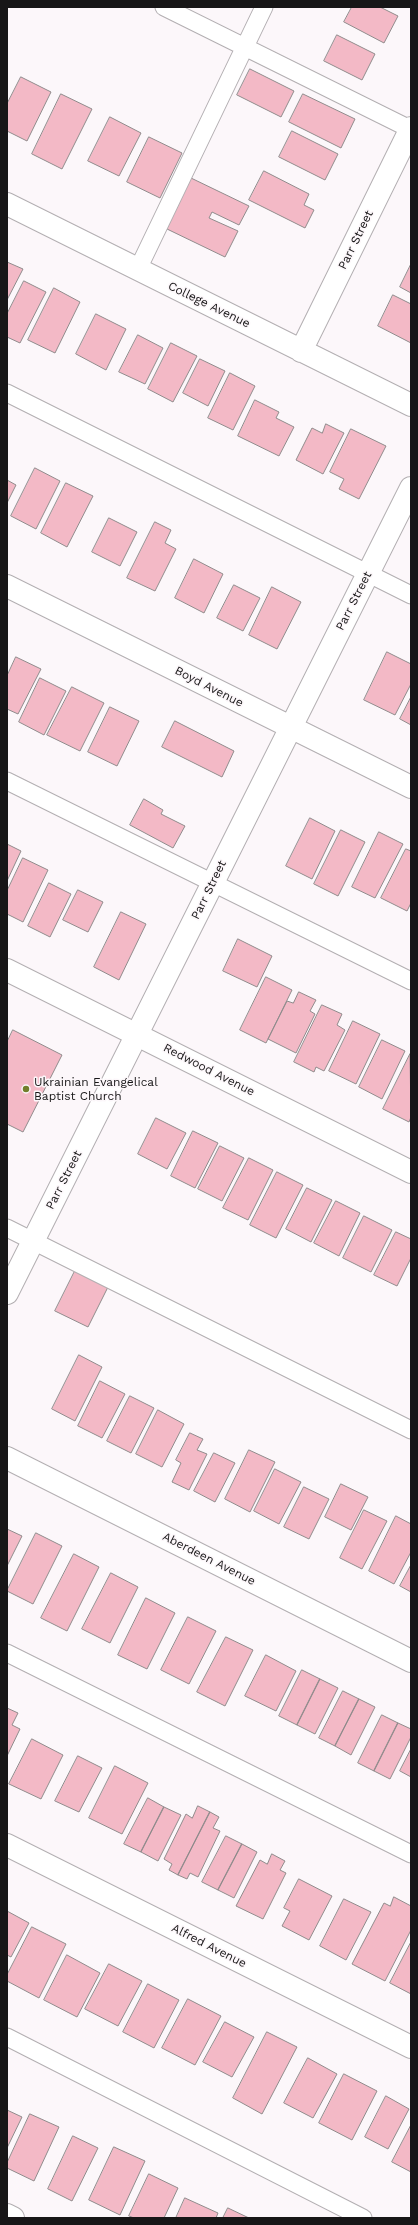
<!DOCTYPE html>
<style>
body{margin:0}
#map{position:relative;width:418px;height:2225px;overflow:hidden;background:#fcf7fa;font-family:"Work Sans",sans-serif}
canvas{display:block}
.frame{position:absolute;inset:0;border:8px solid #171617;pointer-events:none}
</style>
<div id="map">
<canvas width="418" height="2225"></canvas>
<div class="frame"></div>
</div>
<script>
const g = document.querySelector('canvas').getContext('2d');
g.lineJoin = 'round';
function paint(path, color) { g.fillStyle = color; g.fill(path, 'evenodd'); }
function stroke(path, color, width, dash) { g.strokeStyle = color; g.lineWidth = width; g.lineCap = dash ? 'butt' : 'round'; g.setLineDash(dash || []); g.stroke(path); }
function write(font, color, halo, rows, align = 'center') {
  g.font = font + ' "Work Sans",sans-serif'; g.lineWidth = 3; g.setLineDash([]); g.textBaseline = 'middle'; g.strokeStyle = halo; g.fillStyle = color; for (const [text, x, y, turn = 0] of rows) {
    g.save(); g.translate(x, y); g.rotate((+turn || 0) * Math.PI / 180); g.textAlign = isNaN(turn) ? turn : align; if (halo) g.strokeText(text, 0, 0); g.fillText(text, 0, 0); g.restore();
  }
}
const building = new Path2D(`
 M352,7H380L398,16L384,43L344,22Z
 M337,35L375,54L362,80L324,61Z
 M250,69L294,91L281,117L237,95Z
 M21,77L51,92L27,141L7,131V104Z
 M61,94L92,109L62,169L32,154Z
 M303,94L355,119L341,148L289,122Z
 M110,117L141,133L119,176L88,161Z
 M292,131L338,154L325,180L279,157Z
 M149,137L182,153L160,198L127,182Z
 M264,171L309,194L304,205L314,210L305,228L249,200Z
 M191,178L249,206L239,225L212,212L209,218L238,231L225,257L167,229Z
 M7,262L23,269L7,300Z
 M411,264V293L400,287Z
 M24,281L46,292L20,343L7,337V314Z
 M54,288L80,302L55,353L28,340Z
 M393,295L411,304V343L378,326Z
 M96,314L126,329L106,370L76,354Z
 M138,335L163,348L145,384L119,372Z
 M171,343L197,356L173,402L148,389Z
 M200,359L225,371L208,406L183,393Z
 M230,373L255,386L233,430L208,418Z
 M255,400L279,412L276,418L294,427L279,456L238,436Z
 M326,424L344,433L323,474L296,460L312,428L322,433Z
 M351,429L386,446L359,499L339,489L344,479L330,472Z
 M35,468L60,481L36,529L11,516Z
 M7,480L16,485L7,503Z
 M66,483L93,496L67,547L41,533Z
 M109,518L137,532L120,566L92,552Z
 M155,522L171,530L165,543L176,549L155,591L127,578Z
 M194,559L223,574L204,613L175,598Z
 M234,585L260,598L243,631L217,618Z
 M272,587L301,602L277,649L249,635Z
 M387,652L411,664V684L395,715L364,700Z
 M16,657L41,669L18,714L7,709V676Z
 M40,678L66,691L44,735L19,722Z
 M72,687L104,703L80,751L47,735Z
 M411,697V725L400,719Z
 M110,707L139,721L117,766L88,752Z
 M175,721L234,751L222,777L162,747Z
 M144,799L163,810L161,814L185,826L173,848L130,825Z
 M310,818L335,831L312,879L286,866Z
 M341,830L365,842L338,896L314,884Z
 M379,832L403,844L375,898L352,887Z
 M7,844L21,851L7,881Z
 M406,849L411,851V903L407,911L381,898Z
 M23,858L48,870L23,922L7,914V891Z
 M49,883L71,894L50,937L28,926Z
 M78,890L103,902L88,932L63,920Z
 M121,912L146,924L119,980L94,967Z
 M238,939L272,956L257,987L223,971Z
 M266,977L292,990L266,1043L240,1030Z
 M299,992L316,1000L310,1011L315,1014L296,1053L268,1039L287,1001L293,1003Z
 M322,1005L342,1014L337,1025L345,1030L324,1071L316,1067L314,1072L294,1062Z
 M353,1021L380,1034L356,1084L329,1071Z
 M13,1030L62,1055L23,1132L7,1124V1042Z
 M382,1040L405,1051L382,1099L359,1087Z
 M410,1054L411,1117L409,1122L383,1109Z
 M156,1118L186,1133L167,1169L138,1154Z
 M193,1131L218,1143L195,1188L171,1176Z
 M220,1146L244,1158L222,1201L198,1189Z
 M249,1158L273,1170L248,1220L223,1208Z
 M277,1172L303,1185L276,1238L250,1225Z
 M307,1188L332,1200L311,1242L286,1229Z
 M336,1201L360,1213L339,1256L314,1243Z
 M364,1216L392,1230L371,1272L343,1258Z
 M396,1232L411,1239V1258L397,1286L374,1275Z
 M75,1271L108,1287L88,1327L55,1311Z
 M79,1355L102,1367L75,1421L52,1409Z
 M100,1381L125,1394L102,1438L78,1426Z
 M130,1396L154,1408L131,1453L107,1441Z
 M158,1410L184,1424L162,1467L136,1454Z
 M190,1433L203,1439L197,1450L207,1454L189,1490L172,1482L181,1463L176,1460Z
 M249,1450L275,1462L250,1512L225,1499Z
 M214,1453L235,1463L215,1502L194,1491Z
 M275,1469L301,1482L279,1524L254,1511Z
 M341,1484L368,1497L351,1530L325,1517Z
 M304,1487L329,1499L309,1539L284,1527Z
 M364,1510L387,1521L362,1569L340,1558Z
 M396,1516L411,1524V1552L394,1584L369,1571Z
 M7,1529L22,1536L7,1566Z
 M36,1533L62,1546L33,1604L7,1591Z
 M74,1554L99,1567L67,1631L41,1618Z
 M411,1565V1592L400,1586Z
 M111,1573L138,1587L110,1643L82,1629Z
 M146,1598L175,1613L147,1669L118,1655Z
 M188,1617L216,1631L189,1684L161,1670Z
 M226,1637L253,1650L225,1706L197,1692Z
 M266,1655L296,1671L276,1711L245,1696Z
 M302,1670L320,1679L297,1725L279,1716Z
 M320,1679L338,1688L315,1734L297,1725Z
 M343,1691L359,1699L335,1746L319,1738Z
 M359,1699L375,1707L351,1755L335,1746Z
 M7,1708L18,1713L12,1725L20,1729L7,1756Z
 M382,1715L398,1723L374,1771L358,1763Z
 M398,1723L411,1729V1737L390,1779L374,1771Z
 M32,1739L63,1755L41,1799L9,1784Z
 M411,1749V1777L400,1771Z
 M78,1756L102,1768L79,1812L55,1801Z
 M115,1766L148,1783L122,1834L89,1818Z
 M148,1798L164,1807L141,1852L124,1844Z
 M198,1806L210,1812L178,1875L169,1870L172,1864L164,1859L186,1814L192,1818Z
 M164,1807L181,1815L158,1861L141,1852Z
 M210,1812L219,1817L213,1828L220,1831L198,1877L190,1873L187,1879L178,1875Z
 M226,1836L242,1844L218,1890L202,1882Z
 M242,1844L257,1852L234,1898L218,1890Z
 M272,1854L285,1861L280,1870L286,1873L263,1919L236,1906L260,1860L267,1864Z
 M299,1879L332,1896L309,1940L282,1926L290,1911L284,1908Z
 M394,1897L411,1906V1930L385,1981L352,1964L384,1903L390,1906Z
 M344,1899L371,1912L346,1960L320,1946Z
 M7,1911L29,1923L11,1957L7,1955Z
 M32,1927L66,1944L39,1998L7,1981V1975Z
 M411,1942V1994L390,1983Z
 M67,1955L100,1973L77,2017L44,2000Z
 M109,1964L142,1981L118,2026L85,2009Z
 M148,1984L179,2000L154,2048L123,2032Z
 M188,1999L221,2016L195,2065L162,2048Z
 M225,2022L254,2037L232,2077L203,2062Z
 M267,2032L297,2047L262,2114L233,2098Z
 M308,2058L337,2074L313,2118L284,2103Z
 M344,2074L377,2091L352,2140L319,2123Z
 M386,2096L409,2109L388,2149L365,2137Z
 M7,2110L22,2117L7,2148Z
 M30,2114L59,2127L34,2181L7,2168V2163Z
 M411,2125V2172L392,2162Z
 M73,2136L98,2148L72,2201L48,2189Z
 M114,2147L145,2161L120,2215L89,2200Z
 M149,2174L178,2188L164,2218H134L129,2216Z
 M185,2198L218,2213L216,2218H176Z
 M228,2208L249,2218H223Z`);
paint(building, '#f3b9c6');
stroke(building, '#908b8c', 1);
const service = new Path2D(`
 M164,7L410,129
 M138,269L264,7
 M7,393L411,595
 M7,781L411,981
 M7,1228L411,1430
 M7,1653L411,1854
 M7,2037L363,2218`);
const minor = new Path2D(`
 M7,204L411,405
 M301,351L411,128
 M7,586L411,787
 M7,1293L411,488
 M7,1458L411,1661
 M7,1845L411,2047`);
const tertiary = new Path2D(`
 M7,970L411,1172
 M7,2215L13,2218`);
stroke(service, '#b3afb2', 19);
stroke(minor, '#b3afb2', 24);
stroke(tertiary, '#b3afb2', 24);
stroke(service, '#fff', 17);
stroke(minor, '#fff', 22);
stroke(tertiary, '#fff', 22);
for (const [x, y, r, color] of [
 [26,1089,4,"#717e2b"]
]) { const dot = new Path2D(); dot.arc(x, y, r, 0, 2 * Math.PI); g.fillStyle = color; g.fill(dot); stroke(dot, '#fcf7fa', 1.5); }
write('12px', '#171617', '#fcf7fa', [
 ["Parr Street",356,240,-64],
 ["College Avenue",209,305,26],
 ["Parr Street",354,601,-63],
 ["Boyd Avenue",209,687,27],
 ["Parr Street",209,890,-64],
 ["Redwood Avenue",209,1070,27],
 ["Parr Street",64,1180,-63],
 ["Aberdeen Avenue",209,1559,27],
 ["Alfred Avenue",209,1946,27]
]);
write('12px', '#171617', '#fcf7fa', [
 ["Ukrainian Evangelical",34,1082],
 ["Baptist Church",34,1096]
], 'left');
</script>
